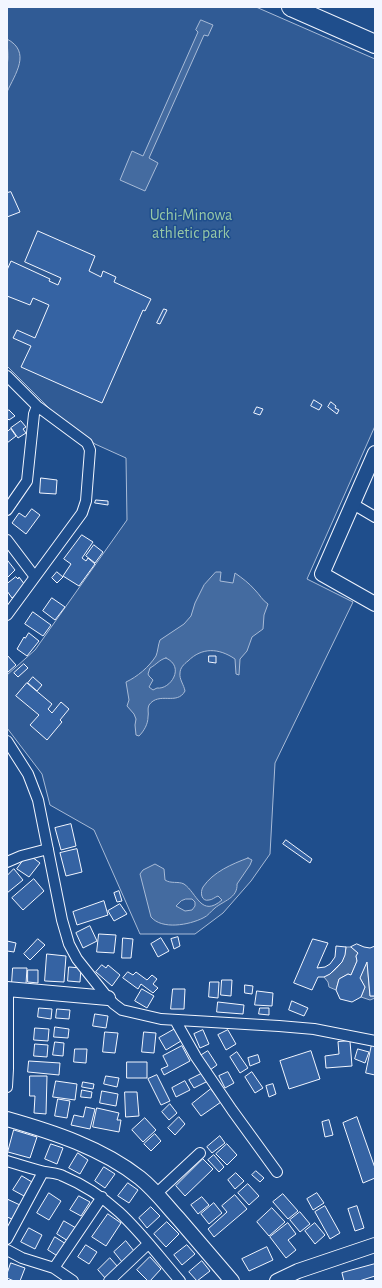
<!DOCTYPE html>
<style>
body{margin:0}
#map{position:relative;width:382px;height:1288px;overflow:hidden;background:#1f4e8c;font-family:"Alegreya Sans",sans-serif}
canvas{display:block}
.frame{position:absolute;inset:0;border:8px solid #f2f6ff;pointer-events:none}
</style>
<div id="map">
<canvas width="382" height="1288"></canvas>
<div class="frame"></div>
</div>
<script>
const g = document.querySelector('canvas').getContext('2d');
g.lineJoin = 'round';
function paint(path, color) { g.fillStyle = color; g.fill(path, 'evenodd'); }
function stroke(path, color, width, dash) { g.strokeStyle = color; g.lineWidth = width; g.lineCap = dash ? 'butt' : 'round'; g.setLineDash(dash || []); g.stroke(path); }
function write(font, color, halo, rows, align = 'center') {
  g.font = font + ' "Alegreya Sans",sans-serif'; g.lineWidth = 3; g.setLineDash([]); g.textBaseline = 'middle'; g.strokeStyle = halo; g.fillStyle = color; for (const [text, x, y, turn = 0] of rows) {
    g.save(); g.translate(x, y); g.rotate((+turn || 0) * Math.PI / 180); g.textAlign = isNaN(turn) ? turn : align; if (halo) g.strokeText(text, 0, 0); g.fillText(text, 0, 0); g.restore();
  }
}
const green = new Path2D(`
 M7,7H256L375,59V426L307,579L353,602L275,763L270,854L251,881L223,913L195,934H140L94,830L50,805L42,774L7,728V675L35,650L127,520L126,458L95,444L60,419L7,366Z`);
paint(green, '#305b95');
stroke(green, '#a8bbd7', 1);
const water = new Path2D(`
 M201,20L213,25L208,36L204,35L149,158L158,163L145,191L120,180L132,151L143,156L198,32L196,30Z
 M7,39C32,52 15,74 7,92V64C9,59 7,45 7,39Z
 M216,572H221L220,581L233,583L235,573C242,578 249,583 255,590C260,595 262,600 268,604L264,615L263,629L252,637L247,651L240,659L239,675L236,674L235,659C219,648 202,647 188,661C184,664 180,668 180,673C179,679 184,685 185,691C177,706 159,691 149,705C147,709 149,713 148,717C148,724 144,731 139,736L136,735L135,725L136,719L134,714L127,706L129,700L126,682C137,677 149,667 156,656C158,651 158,645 160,640L184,624L191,616L195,603L204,585ZM166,658C186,667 170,690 157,688L153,690L149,687L153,680L149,676L148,674L150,668C156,665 160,659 166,658Z
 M248,858L252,860L250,865L237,884C238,898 223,901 215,908C211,911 208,916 203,918C189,925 162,930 151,917L140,874L143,870L155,864L164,869L165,880C171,884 178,881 184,884C197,893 201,918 222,900L218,896C215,897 212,900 209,900C201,902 200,892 203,887C213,872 232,864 248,858ZM186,899H192L195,902V906L192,910L185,911L176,906L181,901Z
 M346,947H351L358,953L356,956L357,961L351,975L348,974L339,979L336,990L329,987L328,982L324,977C337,971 345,961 346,947Z
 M367,962L370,996H375V998L370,1000L361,997L365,987L360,978Z`);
paint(water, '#446ba0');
stroke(water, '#a8bbd7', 1);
const building = new Path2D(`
 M11,192L20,212L7,217V193Z
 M38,231L95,256L89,271L101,277L103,271L116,277L114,282L151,299L145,311L143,310L102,403L21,367L31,346L13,338L17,330L35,338L49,305L33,298L30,305L7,296V270L11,261L50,279L49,281L58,285L61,278L25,262Z
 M164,309L167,310L160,324L157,323Z
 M314,400L322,405L319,410L311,406Z
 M331,402L336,406L335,408L339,410L337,414L328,407Z
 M257,407L263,409L260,415L254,413Z
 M9,410L15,416L9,420L7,418V412Z
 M21,421L26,427L23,429L26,433L18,438L11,428Z
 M11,429L16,436L7,443V432Z
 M41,478L57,480L56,494L40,493Z
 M96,500L108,501V505L95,503Z
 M32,509L40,515L26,534L12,523L19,513L25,517Z
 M82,535L93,542L82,558L86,561L88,558L95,564L79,586L63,576L71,564L64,559Z
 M94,545L103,552L95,563L86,556Z
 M8,561L15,570L7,578V562Z
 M57,572L63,577L57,583L52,578Z
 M16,577L18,579L19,577L25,585L24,588L12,598L7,591V584Z
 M52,598L65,607L55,620L43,611Z
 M33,612L51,625L43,636L25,624Z
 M29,633L39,641L27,656L17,649L24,637L25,638Z
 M7,655L16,665L7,673Z
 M209,656H216V663L209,662Z
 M24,664L28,668L18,677L14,673Z
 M33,677L42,685L37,691L28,683Z
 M27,683L52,704L48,709L52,713L61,702L69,709L60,720L62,722L47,740L30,725L39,715L16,696Z
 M71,824L76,846L61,850L55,828Z
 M286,840L312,859L310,863L283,844Z
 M77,849L82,872L66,876L60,853Z
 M28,854L40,863L29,877L17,869Z
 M14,869L23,880L7,893V876Z
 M34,879L44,891L23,910L12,898Z
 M119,891L122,901L117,902L114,893Z
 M104,901L108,915L77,925L73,912Z
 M120,904L127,914L114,921L108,911Z
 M90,926L97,941L83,948L76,933Z
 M99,934L116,935L114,953L97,952Z
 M178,937L180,946L174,949L171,939Z
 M123,938L133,939L131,958H122Z
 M161,938L169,951L158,957L151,944Z
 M38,939L45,945L30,960L24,954Z
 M313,939L328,943L317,968L325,967L330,964L335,957L336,946L346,947L345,955L342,962L330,974L324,977H318L312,990L294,983Z
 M7,941L16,943L14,952L7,951Z
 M357,944L364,947L370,948L375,946V996H370L367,962L360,978L365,987L361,997L352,1002L340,999L336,990L339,979L348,974L351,975L357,961L356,956L358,953L351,947Z
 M47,954L66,956L64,982L45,981Z
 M102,965L106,968L108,965L120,975L112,986L96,972Z
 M69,967L81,968L80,982L68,981Z
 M13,968H27L26,984L12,983Z
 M28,970H38V983L28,982Z
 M128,972L133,975L136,972L147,980L152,975L157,979L153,984L158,988L153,993L141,984L138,989L123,978Z
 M222,980H232L231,996L221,995Z
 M210,982H219L218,998L209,997Z
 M245,985L253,986L252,994L245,993Z
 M142,989L154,996L147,1008L135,1001Z
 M173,989H185L184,1009H171Z
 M257,991L273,993L272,1006L255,1005Z
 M292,1001L308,1008L304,1016L289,1010Z
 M218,1002L244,1005L243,1014L217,1012Z
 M39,1008L52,1009L51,1019L38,1017Z
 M260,1008H269V1015L259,1014Z
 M57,1009L70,1010L69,1019L56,1018Z
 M95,1014L108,1016L106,1028L93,1026Z
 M55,1027L69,1029L68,1038L54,1037Z
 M35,1028L49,1029L48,1041L34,1040Z
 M175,1029L181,1041L166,1050L159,1038Z
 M203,1030L209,1044L200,1048L194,1034Z
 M228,1030L236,1044L226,1050L218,1035Z
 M105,1032L118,1033L115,1053L103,1052Z
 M144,1032L156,1033L154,1053L142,1052Z
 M350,1041L352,1066L326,1068L325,1056L339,1054L338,1042Z
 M55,1042L64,1043L63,1056L53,1055Z
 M35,1044L48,1045L47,1057L34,1056Z
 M372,1044H375V1075L366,1073Z
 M182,1046L190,1061L164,1075L161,1069L168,1066L163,1056Z
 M75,1049H87L86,1063L74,1062Z
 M358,1049L369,1052L365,1063L355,1059Z
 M208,1051L217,1065L210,1070L200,1056Z
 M311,1051L320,1079L289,1089L280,1061Z
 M237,1052L248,1068L240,1073L230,1057Z
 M258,1055L260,1062L250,1066L248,1058Z
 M29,1061L60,1063L59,1075L28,1072Z
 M127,1062H147V1078H127Z
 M228,1072L234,1083L225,1088L219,1076Z
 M252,1072L263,1088L255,1093L245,1077Z
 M203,1073L208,1081L194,1088L189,1080Z
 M157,1075L170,1101L161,1105L148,1079Z
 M30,1076H47L46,1114L34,1113L35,1096H30Z
 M106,1076L119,1078L117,1087L104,1084Z
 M56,1081L77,1084L75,1100L53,1097Z
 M185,1081L190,1090L176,1097L172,1088Z
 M83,1082L94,1084L93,1089L82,1087Z
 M273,1084L276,1094L269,1097L266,1086Z
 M211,1089L221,1102L201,1116L192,1104Z
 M82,1090L92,1092L91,1098L81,1097Z
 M102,1091L118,1094L116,1106L100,1103Z
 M125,1092H137L139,1116L126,1117Z
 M58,1099L70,1101L67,1118L55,1116Z
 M170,1104L177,1113L169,1120L162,1112Z
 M86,1107L95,1109L90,1129L71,1125L74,1115L83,1117Z
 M97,1108L119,1113L117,1120H121L119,1132L93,1127Z
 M179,1117L185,1124L175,1135L168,1128Z
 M357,1117L375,1168V1178L363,1183L343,1123Z
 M145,1118L156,1130L143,1142L132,1130Z
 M329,1120L333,1135L325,1137L322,1122Z
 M14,1130L37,1137L30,1158L8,1152Z
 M155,1134L161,1141L151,1151L144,1144Z
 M220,1136L225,1143L212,1153L207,1147Z
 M51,1144L63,1148L57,1164L45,1159Z
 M227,1144L237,1155L227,1165L216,1154Z
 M78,1153L88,1160L80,1174L69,1168Z
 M214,1155L224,1167L219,1172L208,1160Z
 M203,1159L213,1169L185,1196L176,1186Z
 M104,1167L115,1174L105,1188L95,1181Z
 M256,1171L264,1178L260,1182L252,1175Z
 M236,1173L244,1181L235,1189L228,1180Z
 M22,1176L32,1182L24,1196L13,1190Z
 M128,1183L138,1190L129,1203L118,1196Z
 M248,1184L259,1196L249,1205L238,1193Z
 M49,1193L61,1201L49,1220L37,1213Z
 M317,1193L324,1203L313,1210L307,1199Z
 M283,1194L298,1211L288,1219L273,1202Z
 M235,1195L247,1209L214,1237L208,1229L227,1212L222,1206Z
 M79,1196L90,1202L81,1216L70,1210Z
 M202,1197L209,1205L198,1214L191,1205Z
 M7,1199L20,1205L12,1219L7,1217Z
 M214,1203L222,1213L209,1224L201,1214Z
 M325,1206L340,1233L330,1239L315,1212Z
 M357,1206L364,1228L355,1231L348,1209Z
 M151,1207L160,1216L147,1228L139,1218Z
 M272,1208L285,1222L269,1236L257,1222Z
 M300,1212L310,1224L300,1232L290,1220Z
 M108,1214L121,1223L106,1246L92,1237Z
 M64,1221L76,1228L68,1241L57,1234Z
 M167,1222L179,1234L166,1247L154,1234Z
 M288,1223L296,1234L288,1240L296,1250L286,1258L270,1237Z
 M315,1223L325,1235L315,1244L305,1231Z
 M29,1228L42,1235L35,1249L21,1242Z
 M55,1237L66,1244L59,1257L48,1250Z
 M126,1241L134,1251L122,1262L114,1252Z
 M86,1245L97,1252L89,1264L78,1257Z
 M187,1245L195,1254L182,1265L174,1255Z
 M267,1247L273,1260L249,1271L242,1259Z
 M150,1257L161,1269L150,1281H148L137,1270Z
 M110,1258L118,1267L106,1279L98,1270Z
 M202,1261L210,1271L197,1281L189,1272Z
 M11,1263L25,1268L20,1281H14L7,1278V1274Z
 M375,1264V1276L359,1281H344L342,1273Z`);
paint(building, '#3563a3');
stroke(building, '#f2f6ff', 1);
const street = new Path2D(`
 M7,376L37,406L87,443L90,450L86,501L82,513L7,615
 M353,504L375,517
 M7,510L27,481L34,414L37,406
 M7,540L35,577
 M7,741L28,774L38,800L62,920L69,944L77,959L108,998L114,1004L122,1010L161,1019L279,1026L314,1029L375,1041
 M7,862L21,856L48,849
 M175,1020L196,1057L232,1110L277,1172
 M7,1087L8,1069V989
 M7,1161C20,1165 32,1169 45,1172C51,1173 58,1173 63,1176C118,1199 143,1238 180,1281
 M157,1193L200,1153
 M7,1239L43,1172
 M7,1250L22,1258L54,1268L73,1281
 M54,1268L102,1197
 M109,1281L148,1244`);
const secondary = new Path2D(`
 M375,453L322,574L375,604
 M7,989L108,998
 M7,1119C53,1132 102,1148 140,1178C155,1190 166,1205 178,1218C196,1239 214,1260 232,1281
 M277,1281L298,1271L375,1245`);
const highway = new Path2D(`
 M291,7L375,44`);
stroke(street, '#f2f6ff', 12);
stroke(secondary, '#f2f6ff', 16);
stroke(highway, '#f2f6ff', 20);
stroke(street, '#1f4e8c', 10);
stroke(secondary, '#1f4e8c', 14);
stroke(highway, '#1f4e8c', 18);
write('16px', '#97c8a6', '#1f4e8c', [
 ["Uchi-Minowa",191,215],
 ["athletic park",191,233]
]);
</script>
